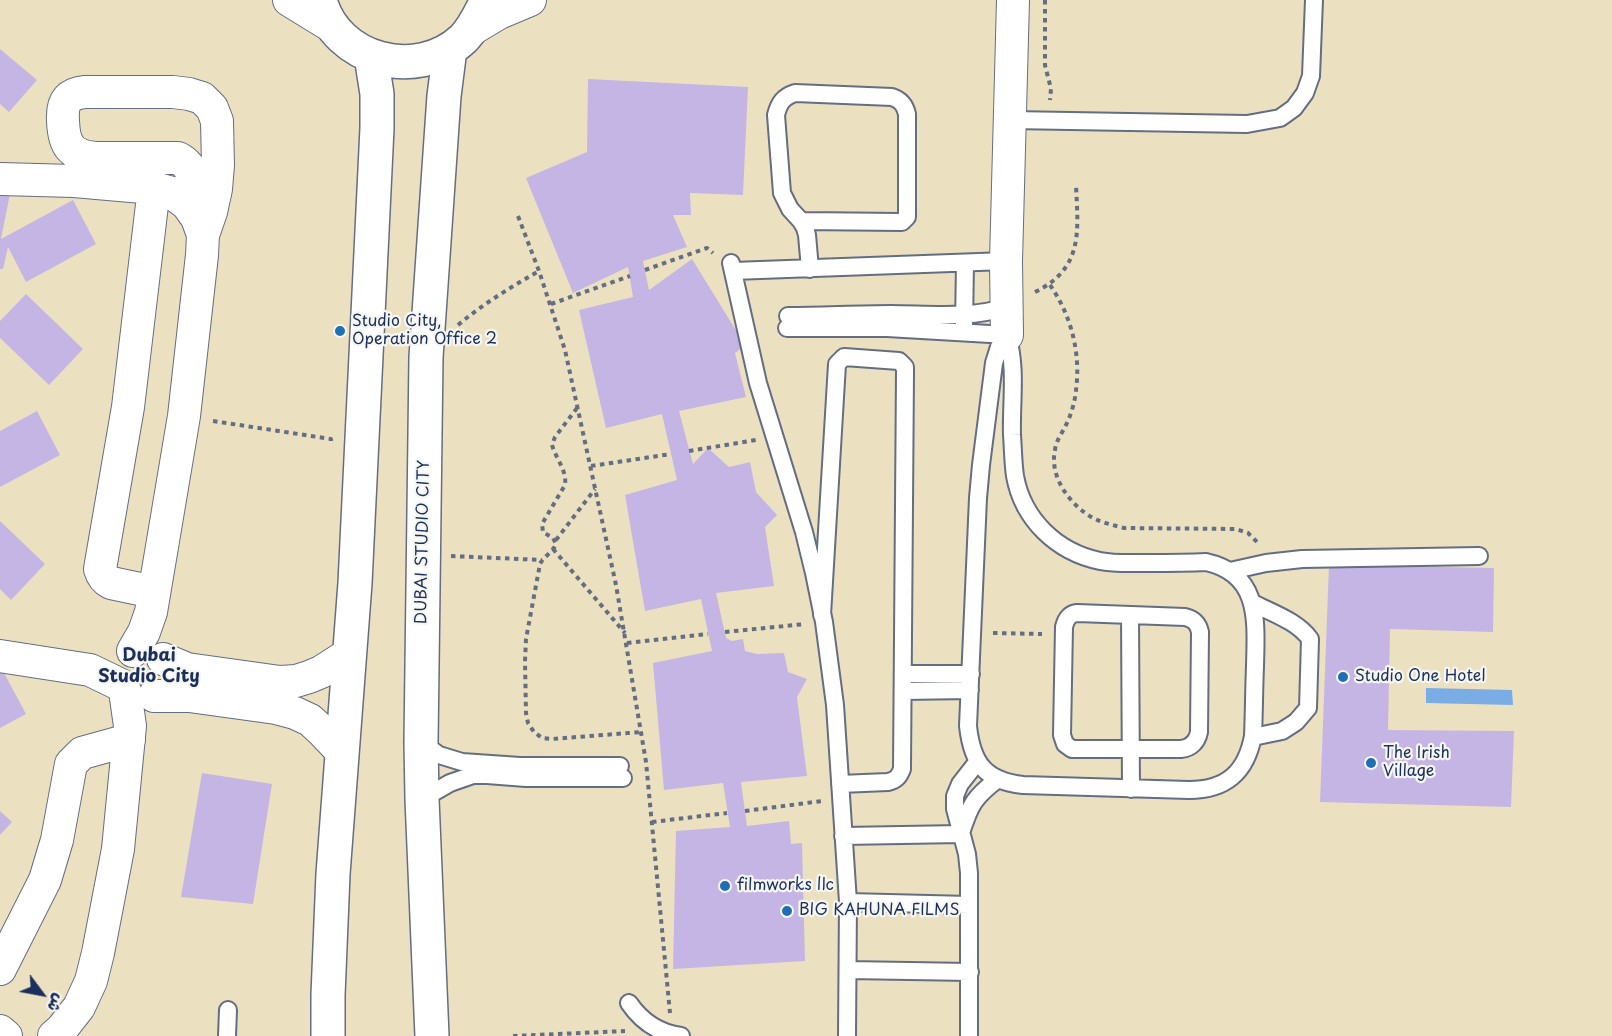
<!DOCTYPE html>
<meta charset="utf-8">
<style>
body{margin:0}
#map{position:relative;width:1612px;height:1036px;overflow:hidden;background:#ebe1c1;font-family:"Playpen Sans","Playpen Sans Arabic",sans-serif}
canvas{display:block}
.north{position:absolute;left:12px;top:964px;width:60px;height:60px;-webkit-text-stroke:4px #f6f6f2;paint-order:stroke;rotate:122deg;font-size:16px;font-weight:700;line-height:24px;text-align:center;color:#1b2f5e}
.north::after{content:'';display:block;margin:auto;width:21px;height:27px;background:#1b2f5e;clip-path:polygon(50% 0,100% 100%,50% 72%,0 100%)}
</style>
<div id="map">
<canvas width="1612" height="1036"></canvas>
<div class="north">ش</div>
</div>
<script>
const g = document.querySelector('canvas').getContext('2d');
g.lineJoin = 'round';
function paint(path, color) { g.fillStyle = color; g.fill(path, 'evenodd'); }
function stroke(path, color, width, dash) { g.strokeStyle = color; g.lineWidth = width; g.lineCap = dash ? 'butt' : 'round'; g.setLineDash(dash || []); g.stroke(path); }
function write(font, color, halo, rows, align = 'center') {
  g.font = font + ' "Playpen Sans",sans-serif'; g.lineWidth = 4.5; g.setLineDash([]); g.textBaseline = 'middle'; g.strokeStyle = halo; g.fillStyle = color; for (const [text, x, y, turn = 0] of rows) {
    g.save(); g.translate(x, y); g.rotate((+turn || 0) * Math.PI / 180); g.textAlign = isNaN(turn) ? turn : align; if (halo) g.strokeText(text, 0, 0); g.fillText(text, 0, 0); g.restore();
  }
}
paint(new Path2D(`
 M1426,688L1512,690L1513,705L1426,703Z`), '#7aace6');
paint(new Path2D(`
 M0,49L37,80L9,112L0,104Z
 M588,79L748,87L743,195L690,193L691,215H673L687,247L643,261L649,290L692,259L745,345L735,353L746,397L679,411L693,464L708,448L729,467L750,462L756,492L777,515L765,527L774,586L716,593L726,638L732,641L743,639L745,651L757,654L784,653L788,672L807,679L797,697L807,776L741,782L747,826L789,821L791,844L802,843L805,961L673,969L676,831L730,827L723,783L664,790L653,663L712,651L701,599L645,611L625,495L677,480L662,414L606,428L579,310L633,297L628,267L573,293L526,178L587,152Z
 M0,193L10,194L1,239L73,200L96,244L26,282L8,247L3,269H0Z
 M26,294L83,349L49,385L0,338V321Z
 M37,411L60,455L0,487V431Z
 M0,521L45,564L11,600L0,589Z
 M1329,565L1494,568L1493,632L1390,629L1388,730L1514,731L1511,807L1320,802Z
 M3,671L26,714L0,728V672Z
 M202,773L272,784L253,904L181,897Z
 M0,811L12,822L0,835Z`), '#c5b5e4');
const lane = new Path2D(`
 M1011,120L1247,124L1280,118L1294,108L1305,93L1311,76L1314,0
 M801,221L902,222L907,217V114C905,105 901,100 892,97L795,93C783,97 779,103 776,115L782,193L790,209L801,221L805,228L807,235L810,269
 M731,263L758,383L804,532L814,573L824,622L835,705L848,902L847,1036
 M733,271L1006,261
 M788,316C822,316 856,314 891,314C929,314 969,319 1007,307
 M964,325L965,263
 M787,328H887L1007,335
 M1007,335C1017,368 1011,401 1012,435C1013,448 1013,462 1015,476C1023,520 1057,552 1100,561C1115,564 1131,563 1146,563C1166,563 1186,563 1206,562C1261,574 1256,622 1255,666C1254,690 1254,713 1253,736C1246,773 1226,790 1189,790L1023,785C985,781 972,763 968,726L978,498L981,465L994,363L999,347Z
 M1230,571L1266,563L1302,559L1479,556
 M1253,603C1272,613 1297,621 1310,639L1308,708L1296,722L1282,731L1253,737
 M1077,613L1185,617C1194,619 1198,623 1200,632L1199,732C1197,742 1191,748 1181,749H1072L1065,744L1062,735L1064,627C1066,619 1069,614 1077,613Z
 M822,615L837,364L844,357L899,361L905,367V372L902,769C899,777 896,780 888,782L840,784
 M1130,615L1131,789
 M903,674H971
 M903,691L970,690
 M421,742L439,755L462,762L520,766H620
 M422,799L450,783L473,775H487L526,778H623
 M961,833C970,805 974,797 998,779
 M843,836L961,834
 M848,902L969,905
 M848,970L970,972
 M629,1003C642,1022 658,1033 681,1036
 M227,1036L228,1010
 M969,1036V873L967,854L955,809V796L960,784L978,761`);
const street = new Path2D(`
 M289,0L333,27
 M474,28L499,13L530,0
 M0,179L74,181L154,188L172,193L187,204L197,218L203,235L202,255L184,416L151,612L144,632L133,651
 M187,204C191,185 199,169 178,158H95C70,155 64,145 63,121C62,103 66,94 85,92H173L189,94L202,98L212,108L217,121L218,165L216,189L211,212L203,235
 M1007,335L1006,261L1013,0
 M154,592L111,583C105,580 102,576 100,569L128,407L154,188
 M0,656L90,670L121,685
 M163,659L187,669L280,682L296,681L309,677L321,672L349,654
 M154,696H189L276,708L295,713L310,720L322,731L342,752
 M0,969L45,880L57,840L71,764L82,753L129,740
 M0,1031L6,1036
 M54,1036L61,1030L79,1007L91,981L98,953L118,849L130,726L125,691`);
const secondary = new Path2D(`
 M320,0C336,61 417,82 463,39C474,28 480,14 487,0
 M328,1036V995L333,874L355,583L377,128V94L371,56
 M432,1036L422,799L421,742L426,357L444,96L450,49`);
stroke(lane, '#646d81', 20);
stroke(street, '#646d81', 34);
stroke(secondary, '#646d81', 36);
stroke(new Path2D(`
 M1045,0V65L1051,89L1050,100
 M518,216L539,271L565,350L616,585L646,762L670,1013
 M645,270L707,248L713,253
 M1050,285C1071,315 1081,353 1076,390C1075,402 1071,415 1066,425C1062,433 1056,441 1055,450C1049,477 1070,505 1093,518C1103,523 1113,525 1124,528L1236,529L1248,533L1259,544
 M1035,292C1084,268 1078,231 1076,185
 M551,304L630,276
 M458,325C483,304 511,287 539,271
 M577,408L555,437L552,445C556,459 567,470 565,485L542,524L543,532L553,538L556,544C553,552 544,556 540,564L526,639L525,661L526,713L528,723L534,732L542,738L552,739L641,732
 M213,421L331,439V441
 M689,451L756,440
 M591,466L671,454
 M556,540L595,489
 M553,549L625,633
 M451,556L542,560
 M725,632L805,624
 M993,633L1042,634
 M627,643L708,634
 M745,811L822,801
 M652,822L727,813
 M513,1036L625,1031`), '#646d81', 4, [4.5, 4.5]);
stroke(lane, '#fff', 16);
stroke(street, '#fff', 32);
stroke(secondary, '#fff', 33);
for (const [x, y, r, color] of [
 [340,331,6,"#1f6fb2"],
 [1343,677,6,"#1f6fb2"],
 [1371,763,6,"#1f6fb2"],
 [725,886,6,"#1f6fb2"],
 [787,911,6,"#1f6fb2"]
]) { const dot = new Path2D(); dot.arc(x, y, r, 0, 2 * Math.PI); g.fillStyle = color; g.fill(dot); stroke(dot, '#f6f6f2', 2); }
write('16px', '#1b2f5e', '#f6f6f2', [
 ["Studio City,",352,322],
 ["Operation Office 2",352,340],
 ["Studio One Hotel",1355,677],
 ["The Irish",1383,754],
 ["Village",1383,772],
 ["filmworks llc",737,886],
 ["BIG KAHUNA FILMS",799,911]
], 'left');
write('16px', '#1b2f5e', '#f6f6f2', [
 ["DUBAI STUDIO CITY",423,542,-89]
]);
write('bold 18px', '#1b2f5e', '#f6f6f2', [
 ["Dubai",149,656],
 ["Studio City",149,677]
]);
</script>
